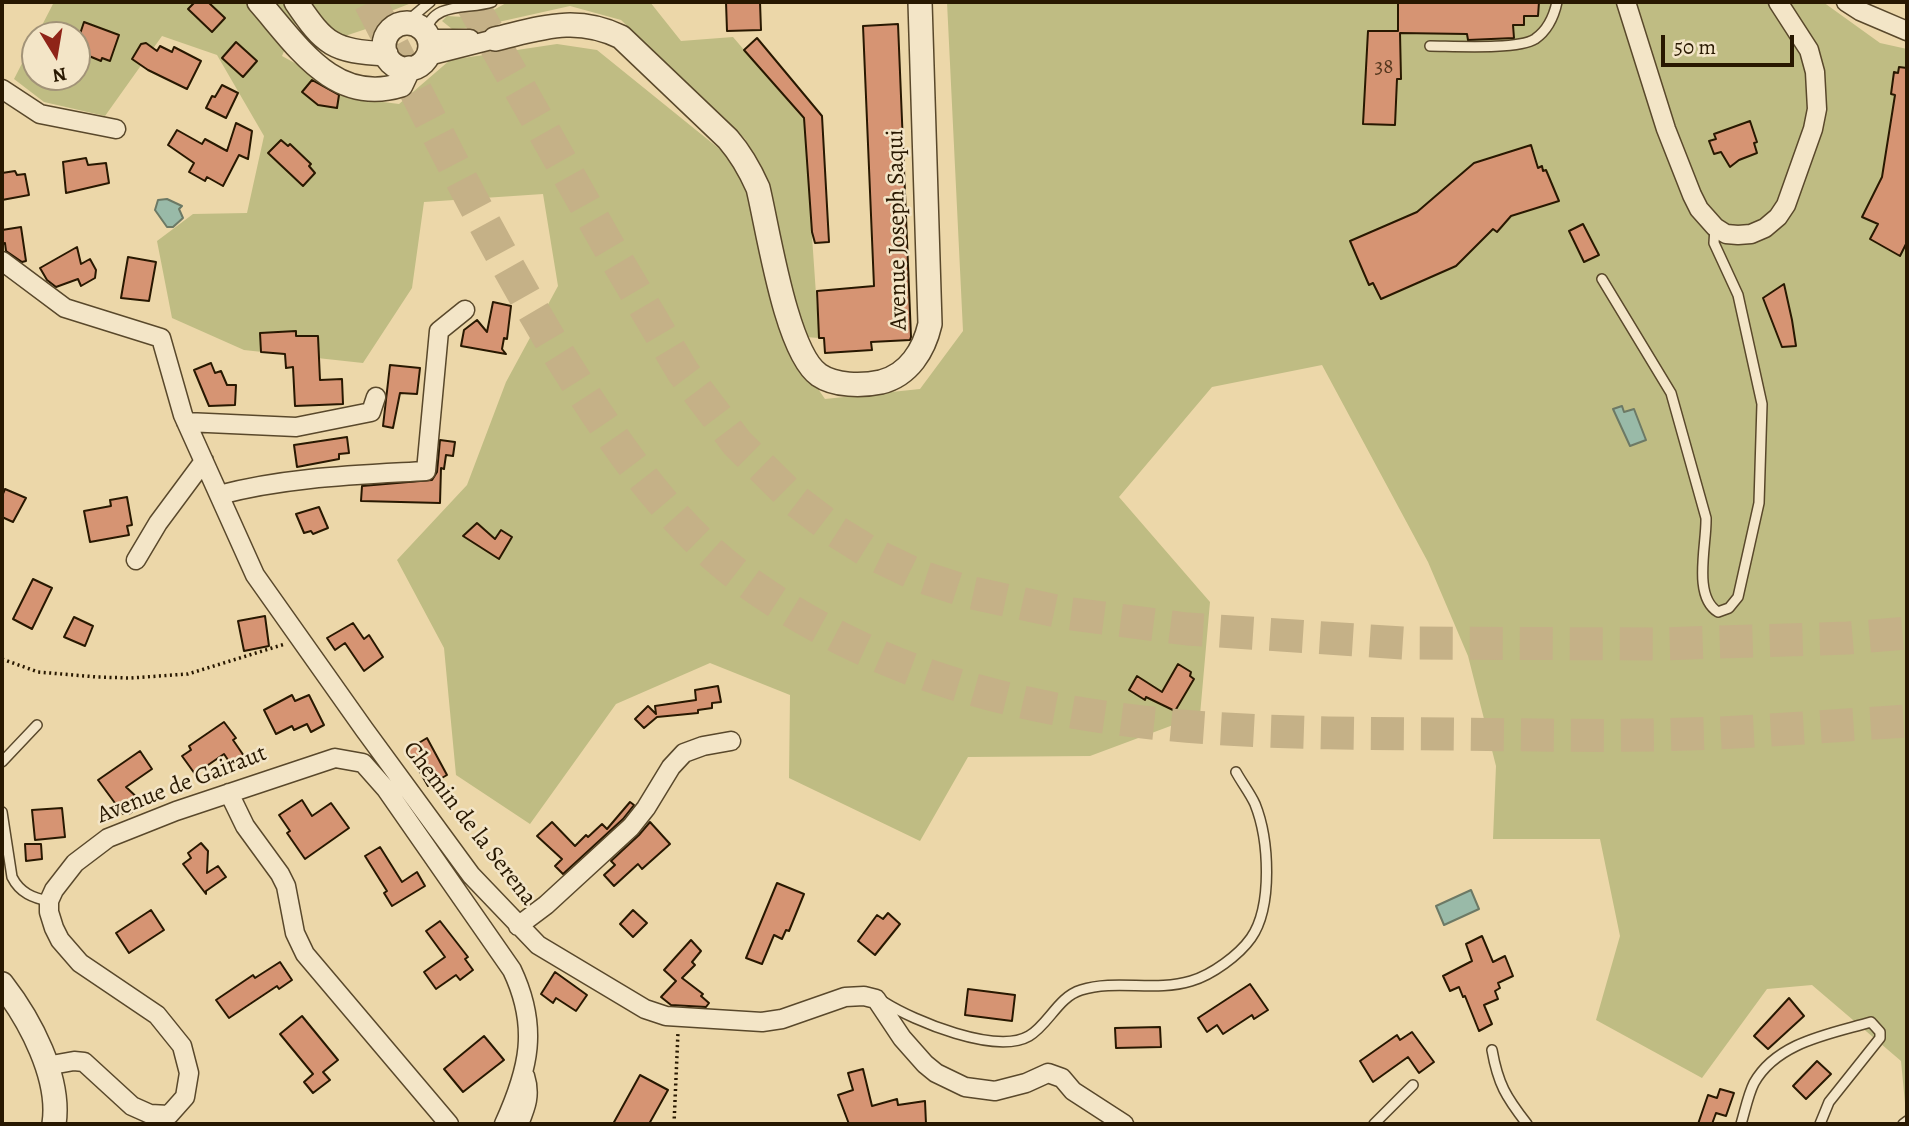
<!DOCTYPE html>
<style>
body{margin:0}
#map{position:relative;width:1909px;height:1126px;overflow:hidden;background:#ecd7a9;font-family:Alegreya,serif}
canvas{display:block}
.frame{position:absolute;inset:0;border:4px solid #281801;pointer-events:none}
.north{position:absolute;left:21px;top:21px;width:70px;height:70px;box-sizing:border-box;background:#f3e5c7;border:2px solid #a29378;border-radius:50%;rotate:169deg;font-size:19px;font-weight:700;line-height:28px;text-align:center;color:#281801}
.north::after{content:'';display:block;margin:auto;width:24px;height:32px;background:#8f2418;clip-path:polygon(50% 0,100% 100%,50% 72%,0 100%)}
.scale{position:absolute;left:1661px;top:35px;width:133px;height:32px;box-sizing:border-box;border:4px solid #281801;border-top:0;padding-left:9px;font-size:21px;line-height:24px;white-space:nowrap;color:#281801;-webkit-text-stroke:5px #f3e5c7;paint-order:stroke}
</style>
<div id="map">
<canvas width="1909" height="1126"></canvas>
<div class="frame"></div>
<div class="north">N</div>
<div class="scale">50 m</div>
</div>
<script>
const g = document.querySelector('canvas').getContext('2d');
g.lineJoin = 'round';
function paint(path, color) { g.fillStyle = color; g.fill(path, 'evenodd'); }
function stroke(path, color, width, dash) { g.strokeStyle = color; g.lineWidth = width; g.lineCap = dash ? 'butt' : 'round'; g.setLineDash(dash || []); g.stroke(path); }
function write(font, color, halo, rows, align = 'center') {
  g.font = font + ' Alegreya,serif'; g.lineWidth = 5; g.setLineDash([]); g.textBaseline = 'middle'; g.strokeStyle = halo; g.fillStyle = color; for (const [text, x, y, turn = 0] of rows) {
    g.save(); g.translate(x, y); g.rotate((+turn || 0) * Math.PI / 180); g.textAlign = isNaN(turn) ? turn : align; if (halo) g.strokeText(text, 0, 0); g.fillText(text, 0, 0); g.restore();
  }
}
paint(new Path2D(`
 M54,2H290L299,16L282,56L360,99L399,104L450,60L557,44L597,50L743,168L789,347L825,399L920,389L963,331L947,2H1823L1880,43L1907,49V1124L1901,1061L1812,985L1767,989L1702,1078L1596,1020L1620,936L1600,839H1493L1496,766L1468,656L1428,562L1322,365L1212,387L1119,497L1210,602L1200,715L1090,756L968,757L920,841L789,778L790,695L710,663L616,704L530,824L456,775L444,648L397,560L467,485L506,382L558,286L543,194L424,202L412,288L363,363L244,350L172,318L157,241L193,214L247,213L264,136L217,55L162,36L105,116L44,102L14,79L35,38V77H77V35H37Z
 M308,2H414L391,11L369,28L342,37L319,24Z
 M508,2H650L681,41L733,37L804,120L819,338L805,337L762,167L745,139L621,20L570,6L476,27L452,29L442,21L447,16L464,17L488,13Z`), '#bfbc83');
const water = new Path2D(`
 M167,199L182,206L179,209L183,218L173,227H167L155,210L158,200Z
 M1622,406L1624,412L1634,409L1646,440L1630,446L1613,409Z
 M1471,890L1479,909L1444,925L1436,906Z`);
paint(water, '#99baa8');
stroke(water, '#6c7965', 2);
const building = new Path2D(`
 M195,2H208L225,18L212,32L188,9Z
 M726,2H760L761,30L727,31Z
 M1398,2H1539L1538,16H1524V25H1513L1514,38L1468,40L1467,34L1400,33L1401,79H1397L1395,125L1363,124L1368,31H1398Z
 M84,22L119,35L110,61L102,58L101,61L77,51V43Z
 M898,24L911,337L910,340L871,342L872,350L825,353L824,338H819L817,291L874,286L863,26Z
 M757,38L822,116L829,242L815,243L812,232L804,118L744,50Z
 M236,42L257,61L243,77L222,58Z
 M146,43L157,51L160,46L172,52L174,47L201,61L187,89L148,70L132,59L141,44Z
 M1899,67L1907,68V242L1900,256L1870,239L1878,224L1862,217L1882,177L1895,95L1891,94L1894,72L1898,73Z
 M312,80L339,95L337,108L318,105L302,92Z
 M222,85L238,93L226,118L206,108L212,96L215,97Z
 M1750,121L1757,142L1754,143L1757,153L1739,160L1730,167L1721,152L1714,154L1709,141L1716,139L1714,134Z
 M236,123L252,131L248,159L239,155L223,186L207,177L205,181L189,172L194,163L168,145L177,130L202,144L205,139L227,151Z
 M281,140L288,146L290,144L311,164L309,166L315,173L303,186L268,153Z
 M1531,145L1538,168L1542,166L1543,171L1546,170L1559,201L1511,216L1497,232L1493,229L1456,266L1381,299L1373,283L1369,285L1350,241L1417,212L1474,163Z
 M86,158L88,165L106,163L109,183L66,193L63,162Z
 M15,171L17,175L25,174L29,195L2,200V173Z
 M1583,224L1599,255L1584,262L1569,231Z
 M21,227L26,261L22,262L6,251L5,243L2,244V230Z
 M77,247L81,264L90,259L96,270L95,278L81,286L78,279L56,287L47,280L40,268Z
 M128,257L156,262L149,301L121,298Z
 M1784,284L1792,320L1796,346L1782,347L1763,298Z
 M493,302L511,306L507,339L504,338L502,349L506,354L461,346L464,330L477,320L487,332Z
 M296,331V336H318L320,380L342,379L343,404L295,406L293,367L286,368L285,354L261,352L260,333Z
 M211,363L215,373L221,371L227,385H236L235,405L209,406L194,370Z
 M390,365L420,368L417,394L400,393L393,428L383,426Z
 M347,437L349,453L339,454V459L297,467L294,445Z
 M440,440L455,442L453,456L446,455L444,469L441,468L440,503L361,501L362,486L432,480L437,472Z
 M5,489L26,498L13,522L2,517V496Z
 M127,497L132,525L127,526L129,535L90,542L84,511L111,506L110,500Z
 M319,507L328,528L313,534L311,531L304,533L296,514Z
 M477,523L495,539L501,530L512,537L499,559L463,536Z
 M33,579L52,588L32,629L13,619Z
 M265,616L269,646L244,651L238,621Z
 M74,617L93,626L85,646L64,637Z
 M353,623L364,639L369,635L383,657L364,671L345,643L335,650L327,638Z
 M1178,664L1191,672L1190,676L1194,679L1175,711L1146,697L1145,700L1129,690L1137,676L1162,692Z
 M718,686L721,702L712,703V708L698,710V713L657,717L644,728L635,719L648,706L656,714L655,706L696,700L695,690Z
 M292,695L295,701L309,695L324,725L311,732L307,724L294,730L292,726L276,734L264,710Z
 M224,722L236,738L233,740L244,756L232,766L224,754L195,774L182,756L191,750L189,746Z
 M427,738L447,775L428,786L407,750Z
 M140,751L152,769L126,787L143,803L129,814L126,812L123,814L98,780Z
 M302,800L312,816L331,803L349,828L305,859L287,833L290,831L279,815Z
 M630,802L634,805L623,819L563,874L555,866L562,859L537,836L552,822L575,846L586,835L588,837L602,824L607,829Z
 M62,808L65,837L35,840L32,810Z
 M650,822L670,844L642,869L638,864L614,886L604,875L615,865L611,861L639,835Z
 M201,843L208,851L207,873L218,866L226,877L206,891V894L183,864L191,858L188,853Z
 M25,844H41L42,859L26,861Z
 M380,847L402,882L417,872L425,886L392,906L384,893L387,891L365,856Z
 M777,883L804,894L789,931L786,930L782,939L774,935L762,964L746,958Z
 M151,910L164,930L129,953L116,933Z
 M633,910L647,923L633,937L620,924Z
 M888,913L900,924L875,955L858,941L877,915L883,919Z
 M440,921L468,957L465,959L473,970L460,980L456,975L436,989L424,972L445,957L426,931Z
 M1482,936L1493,962L1505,956L1513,976L1498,983L1500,988L1495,991L1498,999L1484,1005L1492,1024L1479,1031L1465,996L1463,997L1459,987L1450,991L1443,976L1472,961L1466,944Z
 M691,940L701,951L692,962L695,965L682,978L703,994L701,996L709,1003L706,1007L671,1005L661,997L676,981L664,970Z
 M280,962L292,980L279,989L277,986L229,1018L216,1000L253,975L255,978Z
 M555,972L587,995L576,1011L556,998L553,1003L541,994Z
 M1250,984L1268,1010L1254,1019L1252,1015L1223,1034L1217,1025L1207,1032L1198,1018Z
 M968,989L1015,995L1012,1021L965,1015Z
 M1789,998L1804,1016L1768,1049L1754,1036Z
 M302,1016L338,1060L323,1072L330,1080L313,1093L304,1082L313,1074L280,1034Z
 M1160,1027L1161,1047L1116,1048L1115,1028Z
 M1412,1032L1434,1062L1419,1073L1408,1057L1373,1082L1360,1061L1397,1035L1400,1040Z
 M484,1036L504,1060L463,1092L444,1069Z
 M1817,1061L1831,1074L1806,1099L1793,1086Z
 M863,1069L872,1106L897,1099L898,1105L925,1101L926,1124H849L838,1095L853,1090L848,1073Z
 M640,1075L668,1090L649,1124H613Z
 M1720,1089L1734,1093L1726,1116L1716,1113L1712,1124H1698L1708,1095L1717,1098Z`);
paint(building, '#d69473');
stroke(building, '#281801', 2);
stroke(new Path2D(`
 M370,2C431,120 489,239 558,353C601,422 647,493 707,549C746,585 793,614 840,638C1031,734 1244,733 1452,734C1541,735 1630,737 1718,733C1781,730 1844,725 1907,721
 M471,2L609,247L683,372L737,443L795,500L837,532L869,552L919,576L968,592L1065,613L1187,629L1403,643L1659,644L1848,638L1907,633`), '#c5b187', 33, [33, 17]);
const service = new Path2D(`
 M405,23L430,2
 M426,32C432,1 469,10 492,2
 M1430,46C1452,46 1518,50 1535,39C1548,30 1554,16 1557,2
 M1602,279L1671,393L1706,518C1707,544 1692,596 1718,612L1729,608L1738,597L1759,503L1762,404L1738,295L1714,243L1715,227
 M2,762L37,725
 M2,812L12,877C20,893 33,898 49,901
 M884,1002C914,1021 996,1055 1029,1036C1049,1024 1058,997 1081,990C1116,979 1155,992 1191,981C1212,975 1239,955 1251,938C1273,906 1269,839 1255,804C1250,793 1242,783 1236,772
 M1492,1050C1498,1084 1506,1097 1527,1124
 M1374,1124L1413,1085
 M1741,1124C1745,1111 1748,1095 1754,1083C1777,1042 1830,1034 1871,1022L1880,1032V1038L1829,1102L1820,1124
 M1903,1124L1907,1121`);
const minor = new Path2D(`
 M1626,2L1666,129L1692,195L1699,209L1715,227L1726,234L1738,235L1751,234L1765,228L1778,217L1786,205L1813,129L1817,109L1815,72L1809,50L1778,2
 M1846,2L1860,11L1907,31
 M429,39H470
 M428,56L495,39
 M2,89L40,114L116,129
 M2,261L65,308L161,338L183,415L255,575L364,729L471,875L538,945L645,1009L666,1016L762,1022L782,1019L845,997L864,996L876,999L902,1038L925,1064L936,1073L965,1087L995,1091L1026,1083L1048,1073L1062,1078L1073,1091L1124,1124
 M186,422L296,427L371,412L376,397
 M219,495C286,477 357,475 426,471L439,331L465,310
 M136,560L158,523L204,461
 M229,793L245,826L280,874L286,886L295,933L305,954L449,1124
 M518,926L546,905L631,827L646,808L671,767L684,753L703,746L731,741
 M46,1066L74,1061L84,1062L132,1106L150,1114L169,1115L185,1097L189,1073L182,1046L157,1015L80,963L60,940L54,928L49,912V901L54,890L75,863L108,838L176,811L335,758L363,763L386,789L512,970C539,1027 529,1069 504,1124
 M519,1124C526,1107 531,1095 525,1076`);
const tertiary = new Path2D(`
 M259,2C297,45 334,106 401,85L409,68
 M296,2C325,45 333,51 386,54
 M384 46a23 23 0 1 1 46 0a23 23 0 1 1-46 0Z
 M495,39C542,28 575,15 621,37L728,139C741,154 750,170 758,188C768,229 786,352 819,375C835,386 862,386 881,382C909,375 924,350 930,324L920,2
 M2,984C30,1020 61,1078 54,1124`);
stroke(service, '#59482b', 12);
stroke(minor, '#59482b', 21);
stroke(tertiary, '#59482b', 26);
stroke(new Path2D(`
 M2,659L38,672L97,677L130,678L188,674L285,644
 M674,1124L678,1032`), '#281801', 3.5, [2, 3.5]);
stroke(service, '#f3e5c7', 9);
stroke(minor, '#f3e5c7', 18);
stroke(tertiary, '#f3e5c7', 23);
write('21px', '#54371e', null, [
 ["38",1384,68]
]);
write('24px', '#281801', '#f3e5c7', [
 ["Avenue Joseph Saqui",898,230,-91],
 ["Avenue de Gairaut",182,785,-21],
 ["Chemin de la Serena",469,824,52]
]);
</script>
